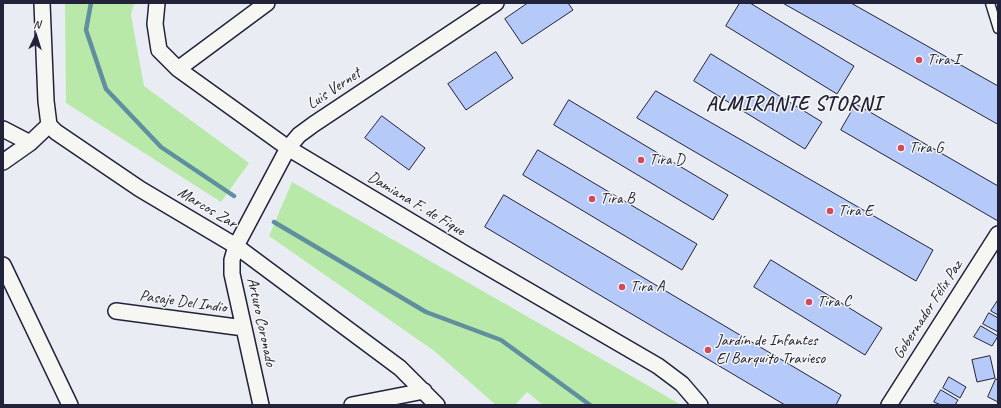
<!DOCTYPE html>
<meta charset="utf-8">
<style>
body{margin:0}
#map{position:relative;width:1001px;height:408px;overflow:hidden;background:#e9edf3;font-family:Caveat,sans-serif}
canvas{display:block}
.frame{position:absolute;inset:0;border:4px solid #22223b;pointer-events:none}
.north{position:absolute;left:16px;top:16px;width:40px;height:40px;-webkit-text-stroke:3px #f6f6f2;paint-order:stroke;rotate:4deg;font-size:11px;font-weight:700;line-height:16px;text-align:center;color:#22223b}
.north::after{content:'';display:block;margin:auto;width:14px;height:18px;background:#22223b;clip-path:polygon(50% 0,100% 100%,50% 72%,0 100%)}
</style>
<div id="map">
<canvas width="1001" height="408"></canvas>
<div class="frame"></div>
<div class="north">N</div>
</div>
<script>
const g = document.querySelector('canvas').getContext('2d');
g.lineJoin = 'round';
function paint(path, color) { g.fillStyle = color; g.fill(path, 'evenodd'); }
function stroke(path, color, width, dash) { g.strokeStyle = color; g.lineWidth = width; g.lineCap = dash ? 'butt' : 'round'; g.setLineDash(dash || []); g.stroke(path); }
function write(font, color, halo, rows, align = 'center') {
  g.font = font + ' Caveat,sans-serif'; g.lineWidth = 3; g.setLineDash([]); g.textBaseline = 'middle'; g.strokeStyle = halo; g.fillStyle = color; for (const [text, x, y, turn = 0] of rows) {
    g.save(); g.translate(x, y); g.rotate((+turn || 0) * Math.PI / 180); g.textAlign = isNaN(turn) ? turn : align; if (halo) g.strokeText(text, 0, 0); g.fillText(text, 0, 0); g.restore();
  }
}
paint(new Path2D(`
 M65,3H134L131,15L144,86L249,163L221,202L66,103Z
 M292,182L640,381L681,405H543L527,392L515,405H496L433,350L269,236Z`), '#b9e9a9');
stroke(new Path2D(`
 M91,3L86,30L106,89L161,147L234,196
 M274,222L426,312L501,340L590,405`), '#6090a0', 4.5);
const building = new Path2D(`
 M528,3H568L573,10L522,44L505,19Z
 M740,3H750L854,66L837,94L726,26Z
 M783,3H851L998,86V124Z
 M496,52L513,78L466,110L448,84Z
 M711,54L822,122L805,149L694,81Z
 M656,91L933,250L916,281L637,118Z
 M569,100L728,195L713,220L554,125Z
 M856,104L998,186V221L841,130Z
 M382,116L425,148L409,170L365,138Z
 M538,150L697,244L682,270L523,175Z
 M504,195L841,395L836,405H785L485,227Z
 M771,260L882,328L865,355L754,287Z
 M998,300V315L991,311Z
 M989,313L998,318V332L983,324Z
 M981,326L998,336L992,346L974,337Z
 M990,356L995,378L977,382L972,360Z
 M949,377L966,387L960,398L943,388Z
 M996,379L998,380V402L988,397Z
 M941,390L958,400L955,405H941L934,402Z`);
paint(building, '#b5caf9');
stroke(building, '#22223b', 1);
const service = new Path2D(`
 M990,3L998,29`);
const minor = new Path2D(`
 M42,3L46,101L49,125L56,132L140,189L236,246L400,368L437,405
 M157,3L155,24L159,50L178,69L288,148L467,255L658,366L682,384L700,405
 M178,69L267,3
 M3,129L30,143
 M3,162L30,143L49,125
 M3,265L70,405
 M116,311L244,328
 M261,405L232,274V260L236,246L288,148L299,135L314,124L496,3
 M352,405L424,391
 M889,405L998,234`);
stroke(service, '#22223b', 11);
stroke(minor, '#22223b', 18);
stroke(service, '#f6f6f2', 8);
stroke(minor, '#f6f6f2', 15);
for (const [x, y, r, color] of [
 [919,60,4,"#d1495b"],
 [901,148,4,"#d1495b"],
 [641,160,4,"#d1495b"],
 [592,199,4,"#d1495b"],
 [830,211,4,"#d1495b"],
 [622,287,4,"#d1495b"],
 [809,302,4,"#d1495b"],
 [708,350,4,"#d1495b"]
]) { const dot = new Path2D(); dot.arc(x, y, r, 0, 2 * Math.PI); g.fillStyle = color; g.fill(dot); stroke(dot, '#f6f6f2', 1.5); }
write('16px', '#22223b', '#f6f6f2', [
 ["Tira I",927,60],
 ["Tira G",909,148],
 ["Tira D",649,160],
 ["Tira B",600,199],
 ["Tira E",838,211],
 ["Tira A",630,287],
 ["Tira C",817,302],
 ["Jardín de Infantes",716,341],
 ["El Barquito Travieso",716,359]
], 'left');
write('16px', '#22223b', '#f6f6f2', [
 ["Luis Vernet",334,89,-34],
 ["Damiana F. de Fique",416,204,31],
 ["Marcos Zar",207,208,31],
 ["Pasaje Del Indio",183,302,8],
 ["Gobernador Félix Paz",928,310,-57],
 ["Arturo Coronado",261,322,78]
]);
g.letterSpacing = '1px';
write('bold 20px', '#22223b', '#f6f6f2', [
 ["ALMIRANTE STORNI",794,105]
]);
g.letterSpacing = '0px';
</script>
